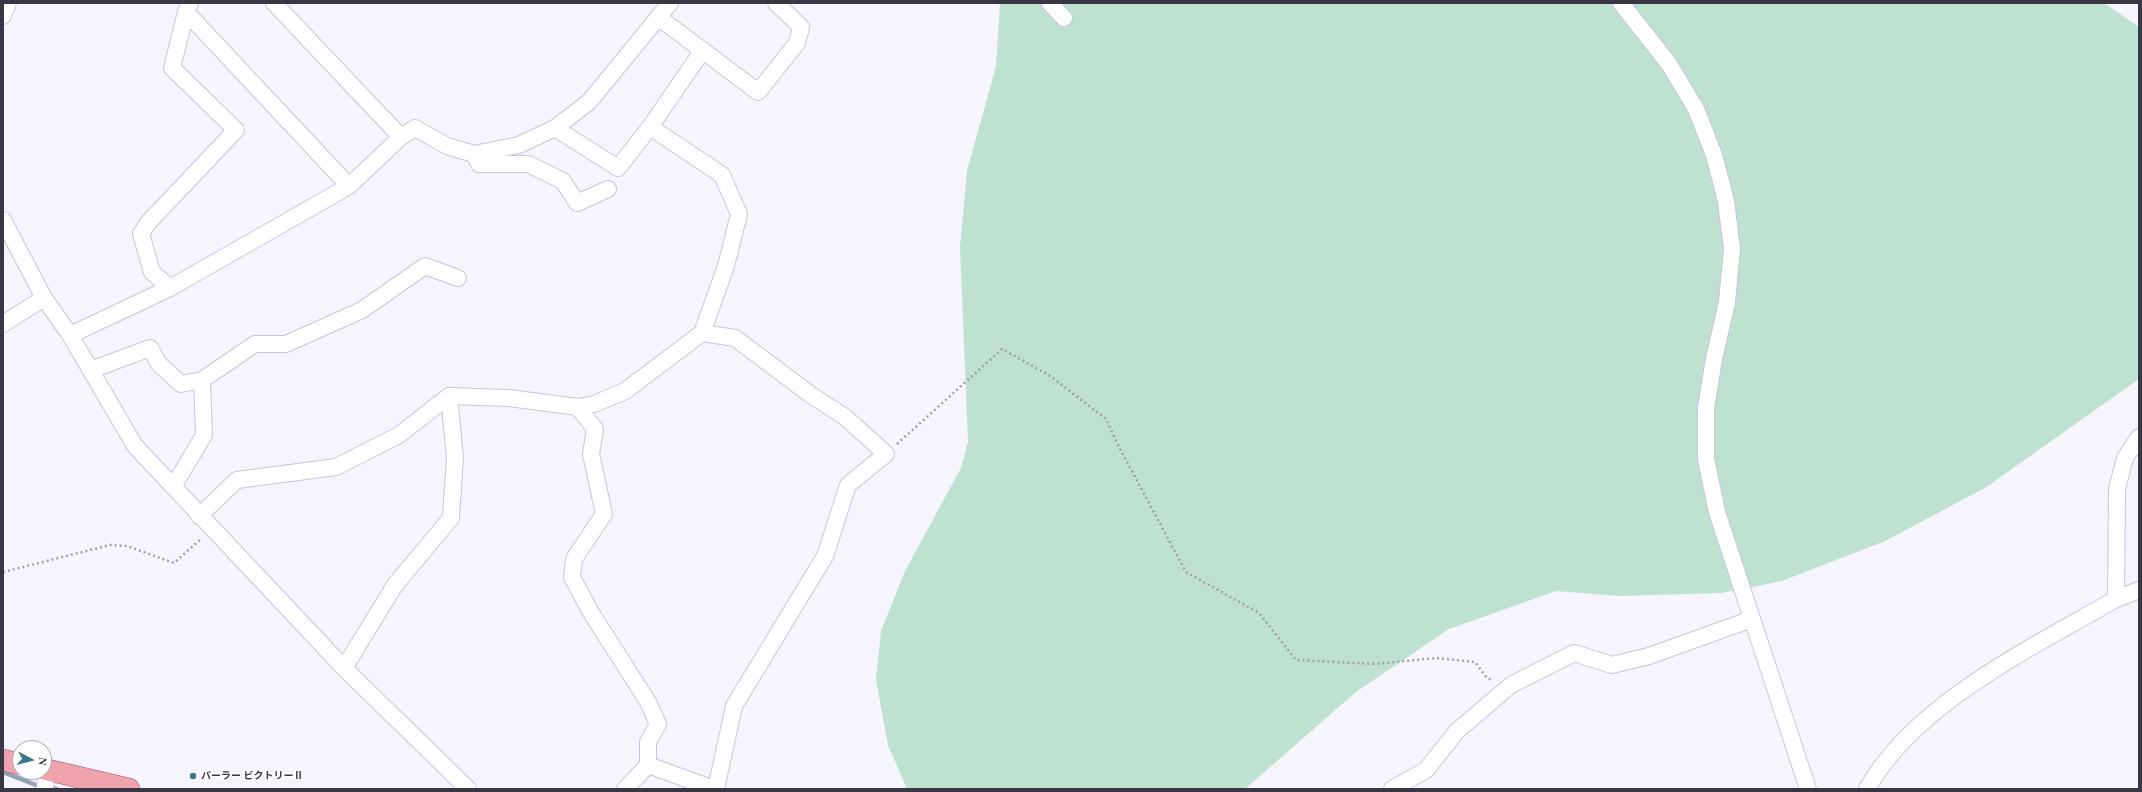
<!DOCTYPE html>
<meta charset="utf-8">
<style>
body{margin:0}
#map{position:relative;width:2142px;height:792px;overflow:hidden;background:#f6f5fd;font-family:"Times New Roman",serif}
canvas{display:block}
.frame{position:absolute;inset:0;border:4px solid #393745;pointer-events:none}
.north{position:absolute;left:12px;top:740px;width:40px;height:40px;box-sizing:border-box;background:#fff;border:1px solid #b0afb5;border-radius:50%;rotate:97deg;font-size:11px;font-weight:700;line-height:16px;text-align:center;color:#393745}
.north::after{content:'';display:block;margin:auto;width:14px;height:18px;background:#3b778e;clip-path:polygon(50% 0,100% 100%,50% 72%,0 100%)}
</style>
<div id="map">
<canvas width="2142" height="792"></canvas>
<div class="frame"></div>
<div class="north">N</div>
</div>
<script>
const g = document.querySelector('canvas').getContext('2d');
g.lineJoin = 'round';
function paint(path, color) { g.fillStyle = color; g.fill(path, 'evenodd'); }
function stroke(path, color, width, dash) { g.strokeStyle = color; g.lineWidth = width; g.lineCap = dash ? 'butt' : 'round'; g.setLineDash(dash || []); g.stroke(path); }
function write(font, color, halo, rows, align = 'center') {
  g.font = font + ' "Times New Roman","Noto Sans JP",serif'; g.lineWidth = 3.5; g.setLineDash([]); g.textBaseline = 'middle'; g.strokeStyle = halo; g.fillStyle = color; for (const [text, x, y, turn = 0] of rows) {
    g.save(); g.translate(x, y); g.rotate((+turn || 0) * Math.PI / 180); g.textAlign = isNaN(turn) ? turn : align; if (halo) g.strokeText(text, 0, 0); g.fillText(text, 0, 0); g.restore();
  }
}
paint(new Path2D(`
 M1000,3H2104L2139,27V379L1985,488L1885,541L1782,581L1722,593L1619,596L1556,591L1449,629L1356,692L1245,789H907L888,745L876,680L881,631L905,571L961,468L968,442L960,247L967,171L996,66Z`), '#bfe1cf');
stroke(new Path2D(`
 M3,772L41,787L56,789`), '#90a0b6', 4.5);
const minor = new Path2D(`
 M274,3L401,137
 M1050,3L1064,18
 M1621,3L1669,64L1696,109L1714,155L1726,201L1732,249L1727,302L1714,359L1706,408V459L1717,512L1808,789
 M186,12L349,186
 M3,16L8,3
 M658,17L758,92L797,43L801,27L776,3
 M555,128L618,168L650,127L703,50
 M474,154L479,164H528L563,181L577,203L608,189
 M3,220L44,298L70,335L135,446L344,668L468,789
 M170,288L152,272L141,234L147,224L236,130L172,68L186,12L190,3
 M3,324L44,298
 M702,333L735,338L811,395L845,417L886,454L848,485L825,556L734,706L716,789
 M70,335L170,288L349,186L401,137L415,128L447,146L474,154L519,145L555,128L589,102L670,3
 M91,370L150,348L159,364L181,384L202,380
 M578,407L595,429L591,454L604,514L574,559L572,577L590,611L648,702L658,724L648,742V765
 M173,487L204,435L202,380L255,344H286L362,310L425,266L458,278
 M199,516L237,480L336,467L399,435L449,396L509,398L578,407L594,404L625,391L702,333L726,266L739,214L722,175L650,127
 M2116,599L2139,590
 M344,668L395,585L451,518L455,457L449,396
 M45,789L47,770
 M625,789L648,765L714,789
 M1392,789L1426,770L1457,731L1511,685L1574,653L1612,665L1649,656L1752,619
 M1867,789C1915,703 2033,647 2116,599L2117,489L2125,458L2139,437`);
const major = new Path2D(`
 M3,760L20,764
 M44,769L129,789`);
stroke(minor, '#c8c3e6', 18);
stroke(major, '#a85566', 22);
stroke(new Path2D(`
 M897,444L1002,349L1049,375L1106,419L1119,447L1186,572L1259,613L1296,660L1375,664L1436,658L1475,662L1487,678L1493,680
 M3,572L110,545L127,546L174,563L201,539`), '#a3a2ac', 2.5, [2, 3]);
stroke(minor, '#fff', 16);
stroke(major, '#eea3ad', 21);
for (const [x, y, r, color] of [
 [193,776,4,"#3b778e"]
]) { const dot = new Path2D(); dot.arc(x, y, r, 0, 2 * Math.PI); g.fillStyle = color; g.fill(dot); stroke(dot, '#fff', 1.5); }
write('bold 10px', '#393745', '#fff', [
 ["パーラー ビクトリーⅡ",201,776]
], 'left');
</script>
